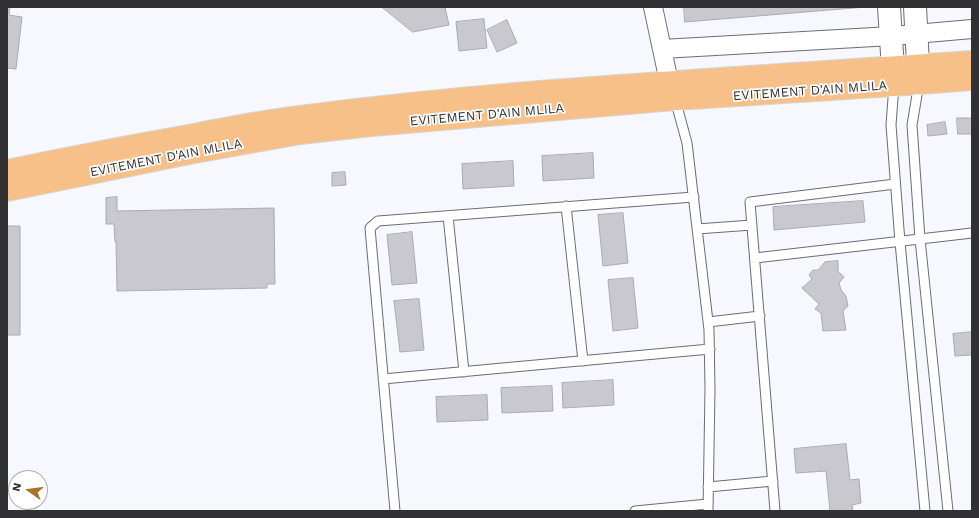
<!DOCTYPE html>
<style>
body{margin:0}
#map{position:relative;width:979px;height:518px;overflow:hidden;background:#f7f8fe;font-family:"Work Sans",sans-serif}
canvas{display:block}
.frame{position:absolute;inset:0;border:8px solid #313133;pointer-events:none}
.north{position:absolute;left:8px;top:470px;width:40px;height:40px;box-sizing:border-box;background:#fff;border:1px solid #adadad;border-radius:50%;rotate:284deg;font-size:11px;font-weight:700;line-height:16px;text-align:center;color:#313133}
.north::after{content:'';display:block;margin:auto;width:14px;height:18px;background:#ab7131;clip-path:polygon(50% 0,100% 100%,50% 72%,0 100%)}
</style>
<div id="map">
<canvas width="979" height="518"></canvas>
<div class="frame"></div>
<div class="north">N</div>
</div>
<script>
const g = document.querySelector('canvas').getContext('2d');
g.lineJoin = 'round';
function paint(path, color) { g.fillStyle = color; g.fill(path, 'evenodd'); }
function stroke(path, color, width, dash) { g.strokeStyle = color; g.lineWidth = width; g.lineCap = dash ? 'butt' : 'round'; g.setLineDash(dash || []); g.stroke(path); }
function write(font, color, halo, rows, align = 'center') {
  g.font = font + ' "Work Sans",sans-serif'; g.lineWidth = 3.5; g.setLineDash([]); g.textBaseline = 'middle'; g.strokeStyle = halo; g.fillStyle = color; for (const [text, x, y, turn = 0] of rows) {
    g.save(); g.translate(x, y); g.rotate((+turn || 0) * Math.PI / 180); g.textAlign = isNaN(turn) ? turn : align; if (halo) g.strokeText(text, 0, 0); g.fillText(text, 0, 0); g.restore();
  }
}
const building = new Path2D(`
 M7,7H10L9,15L22,17L16,69L7,68Z
 M382,7H445L449,25L413,32Z
 M684,7H866L685,22Z
 M484,19L487,48L459,51L456,22Z
 M507,20L517,43L497,52L487,30Z
 M957,118H972V134H958Z
 M945,122L947,134L928,136L927,125Z
 M593,153L594,178L543,181L542,156Z
 M513,161L514,186L463,189L462,164Z
 M345,172L346,185L332,186V173Z
 M117,197V211L274,208L275,284H267V288L117,291L116,241L115,242L114,224H106V198Z
 M863,201L865,222L774,230L773,207Z
 M623,213L628,263L603,266L598,215Z
 M7,226H20V335H7Z
 M412,232L417,283L392,285L387,235Z
 M838,261V271L844,277L839,283L841,290L846,296L848,306L843,311L846,330L823,331L821,313L815,309L819,304L802,288L812,279L809,275L813,270H818L825,262Z
 M633,278L638,328L613,331L608,280Z
 M419,299L424,350L400,352L394,301Z
 M972,332V355L955,356L953,334Z
 M613,380L614,405L563,408L562,383Z
 M552,386L553,411L502,413L501,388Z
 M487,395L488,420L437,422L436,397Z
 M846,444L850,480L859,479L861,503L852,505L853,511H830L826,471L796,473L794,449Z`);
paint(building, '#c8c8ce');
stroke(building, '#aaabb1', 1);
const service = new Path2D(`
 M919,83L912,125L920,239L948,511
 M894,85L891,125L900,242L925,511
 M675,99L687,143L709,330L710,389L708,511
 M566,206L583,361
 M448,216L464,372
 M697,229L752,225
 M755,258L972,233
 M708,322L760,316
 M383,379L710,349
 M708,487L773,481
 M395,511L370,228L378,221L694,197
 M635,511L708,504
 M775,511L750,202L895,184`);
const minor = new Path2D(`
 M653,7L669,82L673,94
 M662,49L892,36L972,29`);
const tertiary = new Path2D(`
 M889,7L894,85
 M915,7L919,83`);
const trunk = new Path2D(`
 M7,171C69,158 131,146 194,135C229,128 264,121 300,117C523,88 748,78 972,62
 M7,190L189,153L300,133L372,125L675,99L894,85L972,79`);
stroke(service, '#6c6d72', 11);
stroke(minor, '#6c6d72', 20);
stroke(tertiary, '#6c6d72', 24);
stroke(trunk, '#d6d6d6', 24);
stroke(service, '#fff', 9);
stroke(minor, '#fff', 18);
stroke(tertiary, '#fff', 22);
stroke(trunk, '#f6c088', 22);
write('13px', '#313133', '#fff', [
 ["EVITEMENT D'AIN MLILA",810,91,-4],
 ["EVITEMENT D'AIN MLILA",487,115,-5],
 ["EVITEMENT D'AIN MLILA",166,158,-11]
]);
</script>
